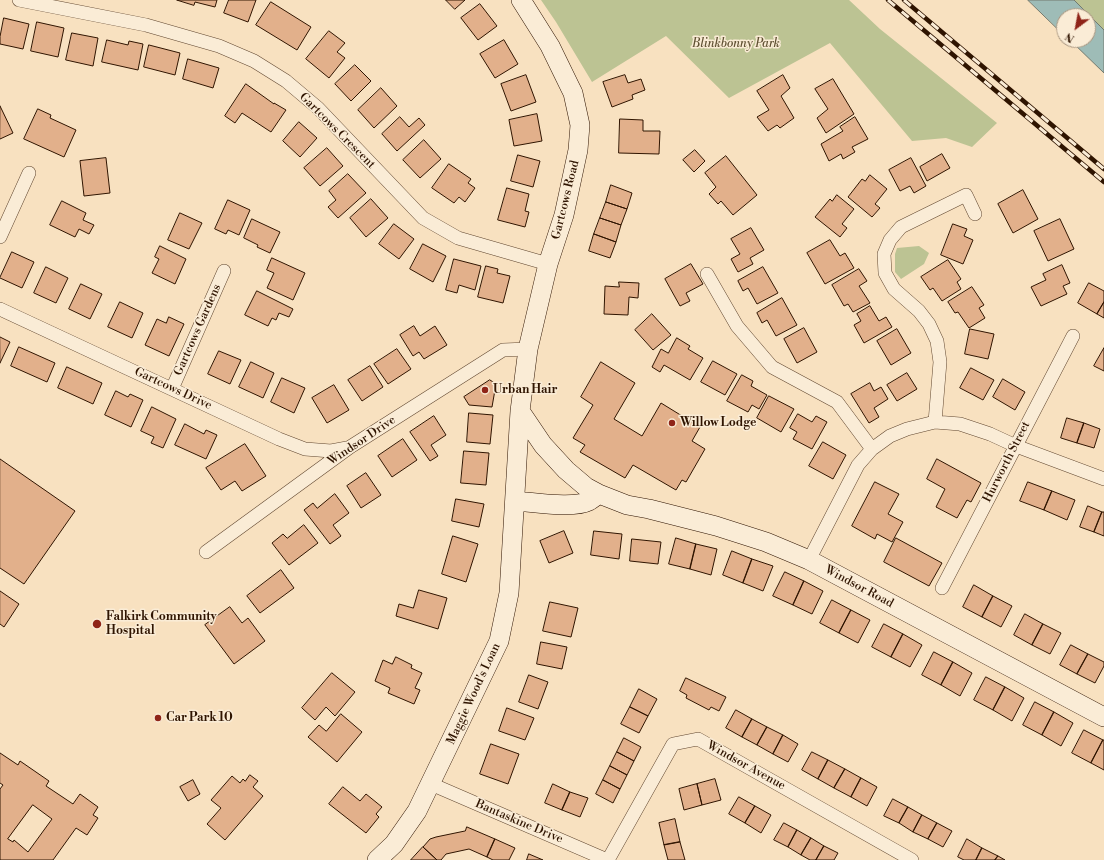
<!DOCTYPE html>
<style>
body{margin:0}
#map{position:relative;width:1104px;height:860px;overflow:hidden;background:#f8e1c0;font-family:"Libre Bodoni",serif}
canvas{display:block}
.north{position:absolute;left:1056px;top:8px;width:40px;height:40px;box-sizing:border-box;background:#faecd6;border:1px solid #a99680;border-radius:50%;rotate:212deg;font-size:11px;font-weight:700;line-height:16px;text-align:center;color:#2f1400}
.north::after{content:'';display:block;margin:auto;width:14px;height:18px;background:#8f2418;clip-path:polygon(50% 0,100% 100%,50% 72%,0 100%)}
</style>
<div id="map">
<canvas width="1104" height="860"></canvas>
<div class="north">N</div>
</div>
<script>
const g = document.querySelector('canvas').getContext('2d');
g.lineJoin = 'round';
function paint(path, color) { g.fillStyle = color; g.fill(path, 'evenodd'); }
function stroke(path, color, width, dash) { g.strokeStyle = color; g.lineWidth = width; g.lineCap = dash ? 'butt' : 'round'; g.setLineDash(dash || []); g.stroke(path); }
function write(font, color, halo, rows, align = 'center') {
  g.font = font + ' "Libre Bodoni",serif'; g.lineWidth = 3; g.setLineDash([]); g.textBaseline = 'middle'; g.strokeStyle = halo; g.fillStyle = color; for (const [text, x, y, turn = 0] of rows) {
    g.save(); g.translate(x, y); g.rotate((+turn || 0) * Math.PI / 180); g.textAlign = isNaN(turn) ? turn : align; if (halo) g.strokeText(text, 0, 0); g.fillText(text, 0, 0); g.restore();
  }
}
paint(new Path2D(`
 M541,0H849L880,29L997,123L972,147L946,138L912,141L830,43L729,98L666,36L592,82L556,22Z
 M1074,0H1104V30Z
 M919,246L929,253L924,264L901,279L895,272V254L897,248Z`), '#bcc393');
const water = new Path2D(`
 M1028,0H1074L1104,30V73L1070,40H1088V16H1064V35Z`);
paint(water, '#9ebcb7');
stroke(water, '#72796e', 1);
const building = new Path2D(`
 M177,0H217L215,7L195,2L194,5Z
 M229,0H256L248,22L224,13Z
 M446,0H465L455,9Z
 M271,2L311,27L297,50L256,25Z
 M480,4L497,26L478,40L461,18Z
 M4,18L29,24L23,49L0,44V37Z
 M37,22L64,28L58,57L31,51Z
 M329,31L345,43L337,52L345,58L329,78L306,59Z
 M72,33L98,38L93,66L66,60Z
 M107,40L128,45L129,41L143,44L138,70L102,62Z
 M504,40L518,64L495,78L480,54Z
 M149,45L180,53L175,75L144,67Z
 M188,59L219,68L213,88L183,79Z
 M355,65L371,81L351,101L335,84Z
 M526,75L536,102L511,111L501,84Z
 M625,75L628,83L641,79L645,90L632,95L633,99L612,107L603,82Z
 M783,75L790,88L781,96L794,118L780,128L777,125L768,131L757,117L769,110L757,91Z
 M833,79L854,114L826,133L817,118L828,109L815,89Z
 M246,84L274,104V103L286,110L271,132L242,113L235,123L225,116Z
 M381,88L397,106L374,128L358,110Z
 M0,106L13,133L0,139Z
 M38,109L51,115L50,118L76,130L64,157L24,139Z
 M537,114L542,141L514,146L509,120Z
 M400,117L409,127L419,118L425,125L397,151L382,134Z
 M855,117L868,139L852,147L855,152L843,159L841,154L829,161L821,144L843,131L840,127Z
 M620,119L643,120V131H660L659,154L619,153Z
 M299,122L317,138L300,157L283,141Z
 M424,140L441,159L420,178L403,160Z
 M327,148L343,166L320,186L304,168Z
 M695,150L705,161L694,172L683,160Z
 M942,154L950,168L927,181L920,167Z
 M518,155L540,161L533,187L511,181Z
 M726,156L757,195L733,215L721,201L718,204L709,194L716,187L705,173Z
 M106,158L110,193L84,196L80,161Z
 M911,158L926,186L914,193L910,186L900,191L889,170Z
 M449,164L471,179L468,183L475,188L465,202L459,197L454,203L432,188Z
 M348,174L366,193L338,218L328,207L336,200L329,191Z
 M870,175L887,189L875,204L880,208L872,217L848,197L862,179L865,181Z
 M611,185L632,193L627,209L606,202Z
 M507,188L529,194L525,211L529,212L525,227L498,220Z
 M1023,190L1038,219L1013,233L998,204Z
 M837,195L854,209L842,224L847,228L840,237L815,217L830,199L832,201Z
 M371,199L388,218L366,237L350,218Z
 M228,200L250,210L239,235L228,230L226,234L215,229Z
 M62,201L86,213L83,220L94,225L89,234L79,229L75,237L50,225Z
 M606,202L627,209L621,225L600,218Z
 M180,213L202,223L189,249L168,240Z
 M600,218L621,225L616,242L594,234Z
 M252,219L280,232L270,253L257,247L258,245L244,238Z
 M1060,219L1074,249L1048,261L1034,231Z
 M394,224L414,239L399,259L379,244Z
 M953,224L967,229L964,236L973,240L963,264L941,255Z
 M751,228L764,250L750,258L753,264L738,272L731,259L740,254L731,239Z
 M594,234L616,242L610,258L589,251Z
 M830,240L840,256L845,253L854,268L825,284L807,253Z
 M423,244L446,256L433,282L410,269Z
 M160,246L186,259L175,284L152,273L159,259L155,257Z
 M12,252L34,262L22,288L0,278Z
 M272,258L305,273L293,300L267,288L274,273L267,270Z
 M454,259L481,266L475,290L459,285L457,293L446,290Z
 M948,260L961,279L957,282L961,289L942,301L933,288L930,290L921,277Z
 M691,264L703,284L686,293L690,301L680,306L665,279Z
 M1062,265L1070,283L1063,286L1067,294L1041,306L1031,287L1046,280L1043,274Z
 M486,266L498,269L497,273L510,276L503,303L478,297Z
 M46,267L68,278L56,303L34,293Z
 M763,267L778,293L757,304L748,288L743,291L738,281Z
 M859,269L867,281L859,286L870,303L853,312L848,304L844,306L832,285Z
 M619,282L639,283L638,298L629,297L628,315L604,314L605,286L619,287Z
 M1089,283L1104,291V302L1097,314L1078,303Z
 M81,284L102,294L90,319L69,309Z
 M972,287L984,305L979,308L985,318L969,328L958,312L955,313L948,302Z
 M257,291L293,309L289,317L279,313L276,320L272,318L268,326L245,315Z
 M782,298L797,325L776,336L767,320L762,323L757,313Z
 M120,302L143,313L132,338L108,327Z
 M1104,302V318L1097,314Z
 M870,306L879,321L886,317L892,327L864,343L854,325L861,321L857,314Z
 M652,314L671,335L653,350L635,330Z
 M169,317L184,324L169,356L145,345L157,319L166,323Z
 M414,326L420,336L435,326L447,345L424,359L419,352L413,356L400,335Z
 M804,328L817,352L797,363L784,339Z
 M897,329L911,353L891,365L877,341Z
 M970,329L994,334L988,359L965,354Z
 M0,337L10,342L0,363Z
 M677,338L690,346L688,349L703,358L690,380L664,365L660,372L652,367L661,349L668,353Z
 M19,347L55,363L47,382L11,366Z
 M1104,348V371L1094,366Z
 M397,349L411,369L388,384L374,364Z
 M219,351L241,360L230,384L208,374Z
 M713,361L737,374L725,395L701,382Z
 M251,362L274,373L263,398L239,387Z
 M601,362L635,383L614,419L642,436L661,403L700,427L692,441L705,449L686,482L682,480L676,490L633,465L625,478L580,452L585,445L573,438L593,405L581,397Z
 M370,366L383,387L362,401L348,380Z
 M67,367L102,383L93,404L58,388Z
 M971,368L994,380L983,400L960,388Z
 M907,373L917,389L897,401L887,385Z
 M742,375L753,381L751,386L767,395L759,409L752,405L748,412L727,401Z
 M282,378L305,388L294,413L271,402Z
 M1003,379L1025,392L1015,410L993,397Z
 M490,380L496,384L492,407L469,405L464,397Z
 M870,383L874,391L881,387L888,399L874,408L879,417L869,423L851,394Z
 M334,385L349,410L327,423L312,398Z
 M116,391L128,397L130,394L143,400L131,427L105,415Z
 M769,396L794,409L781,432L757,418Z
 M152,407L176,419L163,448L151,443L154,437L141,431Z
 M469,413L493,415L490,444L467,442Z
 M798,414L812,422L816,416L827,422L812,449L793,439L797,432L790,428Z
 M434,416L446,435L431,445L438,456L430,461L410,432Z
 M1067,418L1084,423L1077,443L1061,438Z
 M1084,423L1100,429L1094,448L1077,443Z
 M185,424L204,434L206,430L217,435L206,459L175,445Z
 M403,439L417,460L392,477L378,456Z
 M823,442L846,455L833,479L809,466Z
 M245,444L266,476L242,491L235,481L221,490L206,468Z
 M464,451L489,453L486,485L461,483Z
 M0,459L75,511L24,584L0,568Z
 M937,459L981,483L971,502L967,500L957,518L936,507L945,489L927,479Z
 M366,473L381,495L361,508L347,486Z
 M875,482L899,494L888,514L903,522L892,542L877,534L875,539L852,526Z
 M1028,482L1052,491L1044,510L1020,501Z
 M1052,491L1075,500L1067,520L1044,510Z
 M335,494L349,513L333,525L341,536L330,544L304,510L313,503L317,508Z
 M456,499L484,504L479,527L452,521Z
 M1088,506L1102,512L1094,532L1080,527Z
 M1102,512H1104V536L1094,532Z
 M304,525L318,543L289,565L272,543L283,534L287,538Z
 M564,531L573,553L549,563L540,541Z
 M594,531L622,534L619,559L591,555Z
 M453,536L478,544L466,582L442,574Z
 M676,538L696,544L690,569L669,564Z
 M896,538L942,563L929,586L884,562Z
 M632,539L661,542L658,564L630,561Z
 M696,544L717,549L711,575L690,569Z
 M732,551L752,559L743,583L723,575Z
 M752,559L773,566L763,591L743,583Z
 M281,570L294,588L260,613L247,596Z
 M785,572L804,581L793,605L773,596Z
 M804,581L823,591L812,614L793,605Z
 M974,585L993,596L982,617L963,607Z
 M419,590L447,598L438,629L396,616L399,604L413,608Z
 M0,591L19,604L4,627L0,624Z
 M993,596L1012,606L1001,627L982,617Z
 M832,600L851,610L839,633L820,623Z
 M550,602L578,608L571,637L543,631Z
 M230,607L242,623L248,618L265,641L234,664L205,625Z
 M851,610L870,620L858,643L839,633Z
 M1025,614L1043,624L1032,645L1014,635Z
 M884,624L903,634L891,657L872,647Z
 M1043,624L1061,633L1050,654L1032,645Z
 M903,634L922,645L910,667L891,657Z
 M541,642L567,647L562,669L537,664Z
 M1071,645L1088,654L1077,674L1060,665Z
 M934,652L953,662L941,685L922,675Z
 M1088,654L1104,662V666L1095,683L1077,674Z
 M396,657L412,665L411,668L422,673L415,688L420,690L414,704L388,693L390,688L375,681L383,660L392,664Z
 M953,662L972,673L960,696L941,685Z
 M332,673L355,692L335,716L326,707L315,720L302,708Z
 M529,675L548,682L538,709L519,702Z
 M986,677L1005,687L993,710L974,700Z
 M686,678L726,697L719,711L711,707L709,710L686,698L687,695L680,691Z
 M1005,687L1024,698L1012,721L993,710Z
 M639,689L657,699L648,716L630,707Z
 M1035,702L1054,712L1042,735L1023,725Z
 M630,707L648,716L639,733L621,724Z
 M507,708L534,718L525,740L499,731Z
 M736,710L752,719L742,737L726,728Z
 M1054,712L1073,723L1061,746L1042,735Z
 M341,714L362,732L337,762L308,737L319,725L326,731Z
 M752,719L767,727L757,745L742,737Z
 M767,727L783,735L773,754L757,745Z
 M1084,730L1103,740L1091,763L1072,753Z
 M783,735L798,744L788,762L773,754Z
 M624,738L641,747L634,761L617,752Z
 M1103,740H1104V770L1091,763Z
 M491,744L519,754L508,784L480,774Z
 M617,752L634,761L627,775L610,766Z
 M812,752L828,760L818,779L802,770Z
 M0,753L18,765L20,761L49,781L46,786L73,804L80,794L98,807L93,815L98,818L87,835L76,828L53,860H0V789L3,785L0,783ZM33,805L52,819L28,852L14,840L13,842L8,839Z
 M828,760L845,769L834,788L818,779Z
 M610,766L627,775L620,789L603,780Z
 M845,769L861,778L851,797L834,788Z
 M250,775L258,781L253,787L263,796L225,840L207,824L221,808L211,800L232,776L240,783L243,779L245,781Z
 M861,778L877,787L867,806L851,797Z
 M715,779L721,800L702,805L697,784Z
 M193,780L200,794L188,801L180,787Z
 M603,780L620,789L613,803L596,794Z
 M553,784L570,792L562,810L545,803Z
 M697,784L702,805L684,810L679,789Z
 M343,787L360,801L366,794L382,807L376,814L379,817L366,833L329,804Z
 M570,792L588,798L580,817L562,810Z
 M739,797L755,806L745,823L729,814Z
 M893,799L908,807L899,823L884,816Z
 M755,806L771,815L761,833L745,823Z
 M908,807L922,815L913,832L899,823Z
 M922,815L937,823L928,839L913,832Z
 M675,819L680,842L664,845L659,823Z
 M784,823L797,830L788,847L774,840Z
 M937,823L952,831L943,847L928,839Z
 M467,827L495,839L487,857L469,849L446,854L441,860H437L423,847L430,839L436,837L465,831Z
 M797,830L811,838L801,855L788,847Z
 M811,838L824,846L816,860H810L801,855Z
 M495,839L515,848L509,860H493L487,857Z
 M967,839L982,848L976,860H964L958,857Z
 M680,842L685,860H668L664,845Z
 M824,846L838,853L834,860H816Z
 M423,847L437,860H411Z
 M982,848L998,856L995,860H976Z
 M529,854L543,860H527Z
 M998,856L1005,860H995Z`);
paint(building, '#e2b08b');
stroke(building, '#2f1400', 1);
const street = new Path2D(`
 M19,0L146,25L219,46L254,61L286,81L318,108L423,218L458,238L548,264
 M0,237L29,173
 M707,274L737,326L772,367L837,402L872,449
 M0,309L279,439L305,449L331,451L347,448
 M172,389L224,271
 M935,422L940,362L937,341L929,324L919,311L894,289L885,273L884,254L890,240L901,227L966,195L975,214
 M206,552L350,447L503,350L528,349
 M809,560L858,465L872,449L890,436L907,429L935,422L960,424L990,434L1016,446L1104,479
 M942,588L1073,336
 M431,784L607,860
 M608,860L673,744L698,739L912,860`);
const secondary = new Path2D(`
 M520,411L543,445L566,470L586,487L599,494L627,505L649,509L716,526L766,542L809,560L1104,717
 M515,501C534,502 573,509 589,501C592,499 596,496 599,494
 M377,860L394,844L417,811L499,641L509,593L520,411L528,349L548,264L564,215L578,150L580,125L573,93L570,87L550,46L521,0`);
stroke(street, '#614730', 14);
stroke(secondary, '#2f1400', 20);
stroke(street, '#faecd6', 13);
stroke(secondary, '#faecd6', 19);
const rail = new Path2D(`
 M888,0L1104,182
 M904,0L1104,169`);
stroke(rail, '#2f1400', 4.5);
stroke(rail, '#faecd6', 3, [9]);
for (const [x, y, r, color] of [
 [485,390,4,"#8f2418"],
 [672,423,4,"#8f2418"],
 [97,624,5,"#8f2418"],
 [158,718,4,"#8f2418"]
]) { const dot = new Path2D(); dot.arc(x, y, r, 0, 2 * Math.PI); g.fillStyle = color; g.fill(dot); stroke(dot, '#faecd6', 1.5); }
write('italic 12px', '#605133', '#faecd6', [
 ["Blinkbonny Park",736,44]
]);
write('12px', '#2f1400', '#faecd6', [
 ["Gartcows Crescent",337,131,45],
 ["Gartcows Road",566,200,-76],
 ["Gartcows Gardens",198,330,-66],
 ["Gartcows Drive",173,389,25],
 ["Windsor Drive",362,441,-34],
 ["Hurworth Street",1007,462,-63],
 ["Windsor Road",859,587,28],
 ["Maggie Wood's Loan",474,694,-65],
 ["Windsor Avenue",746,766,29],
 ["Bantaskine Drive",519,822,23]
]);
write('bold 12px', '#2f1400', '#faecd6', [
 ["Urban Hair",493,390],
 ["Willow Lodge",680,423],
 ["Falkirk Community",106,617],
 ["Hospital",106,631],
 ["Car Park 10",166,718]
], 'left');
</script>
